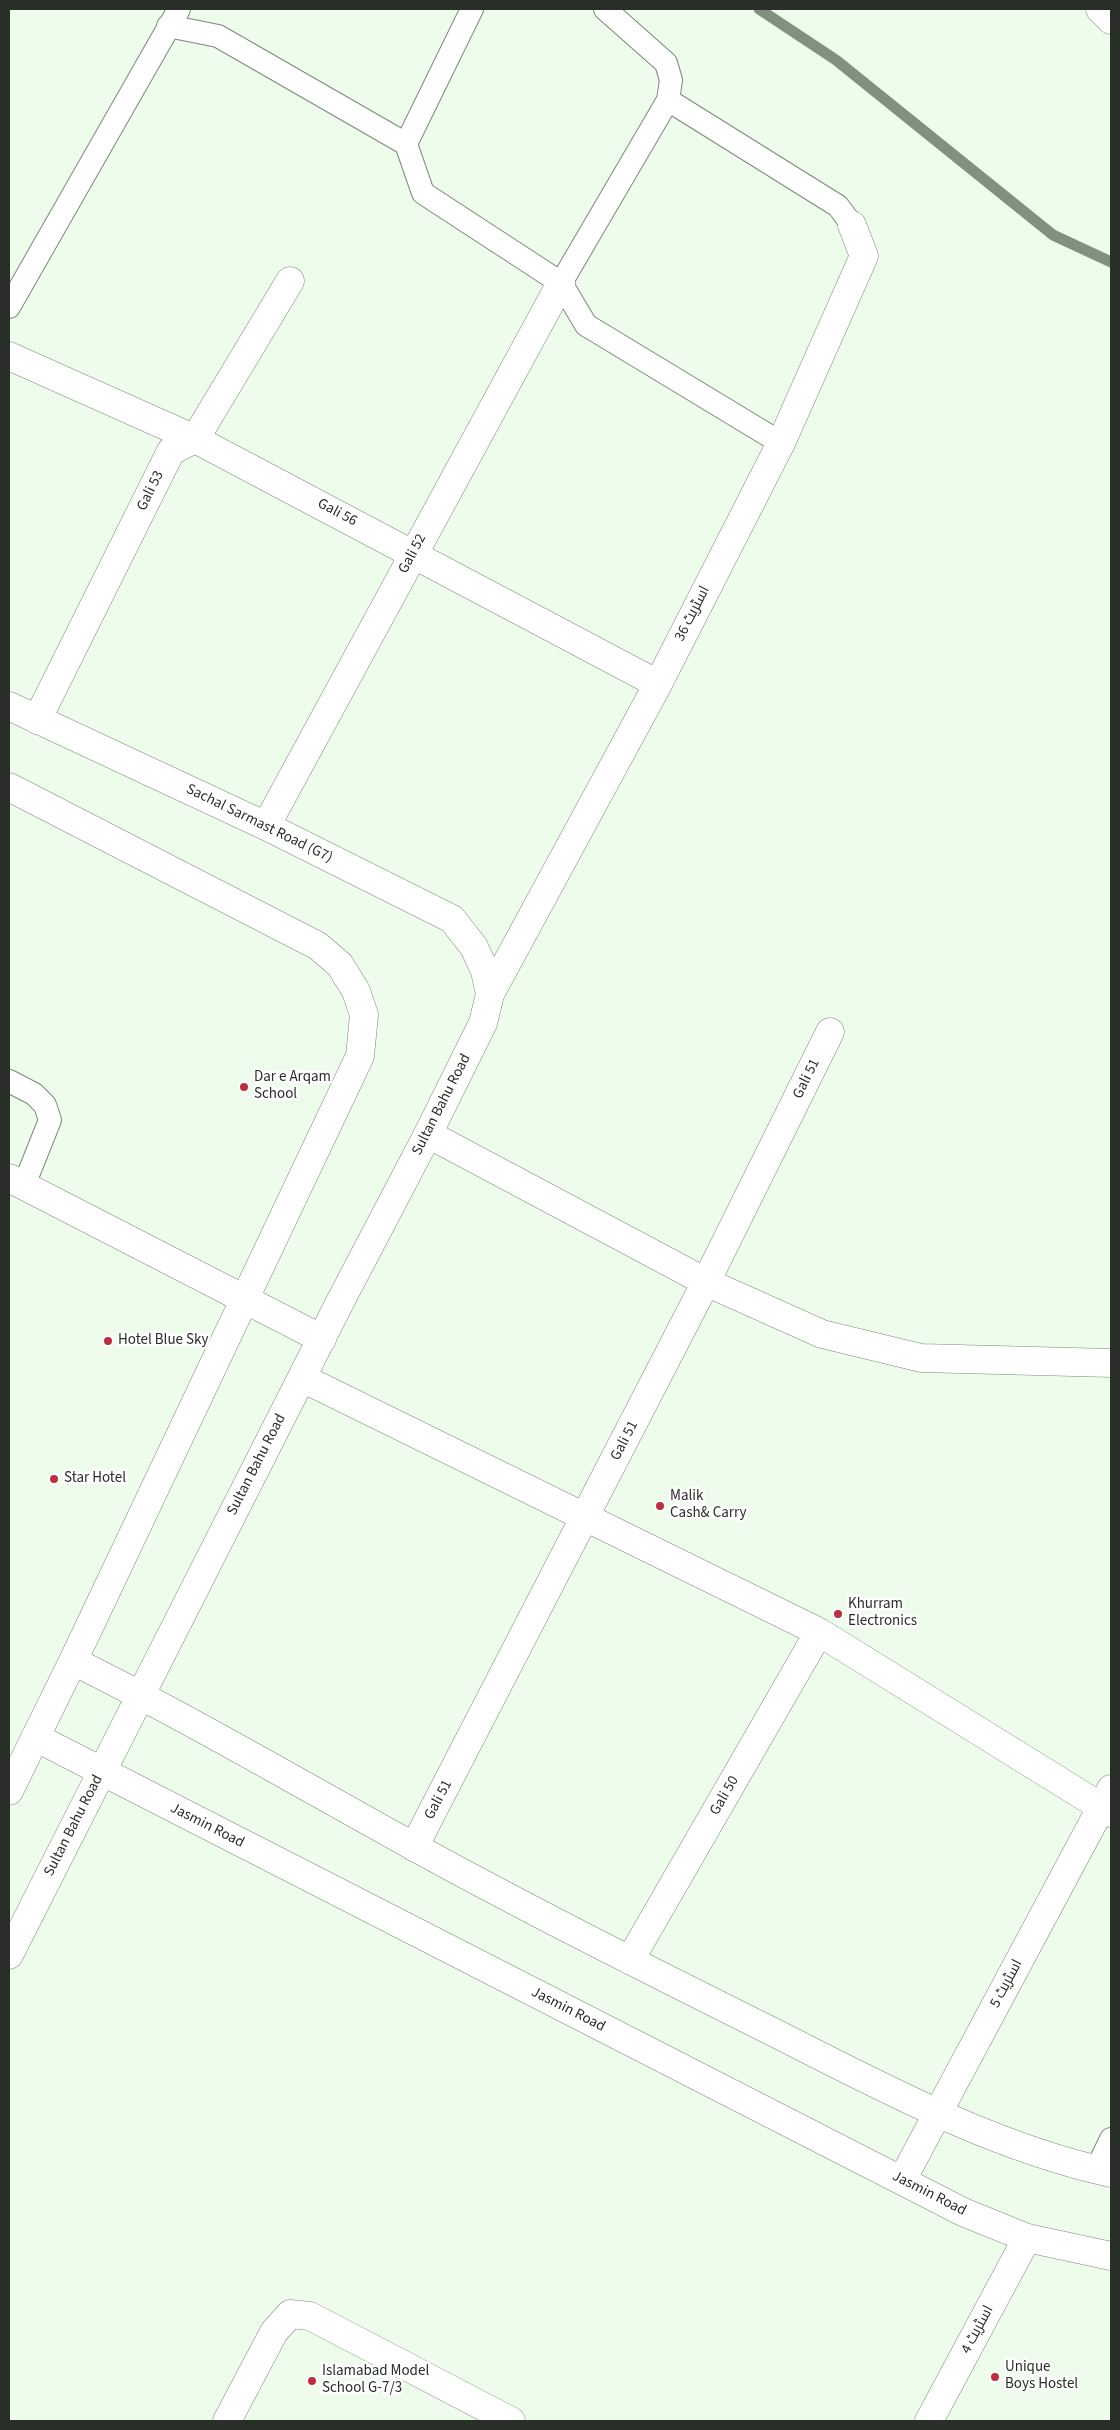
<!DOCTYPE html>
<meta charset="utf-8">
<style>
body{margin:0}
#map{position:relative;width:1120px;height:2430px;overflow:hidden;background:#eefcec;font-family:"Source Sans 3",sans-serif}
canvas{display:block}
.frame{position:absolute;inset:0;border:10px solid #292e28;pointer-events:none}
</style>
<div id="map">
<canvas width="1120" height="2430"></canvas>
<div class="frame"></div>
</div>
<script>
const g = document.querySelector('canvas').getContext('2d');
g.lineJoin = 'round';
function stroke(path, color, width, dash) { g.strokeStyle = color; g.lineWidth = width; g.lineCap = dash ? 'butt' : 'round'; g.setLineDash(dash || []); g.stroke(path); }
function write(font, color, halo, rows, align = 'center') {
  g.font = font + ' "Source Sans 3",Cairo,sans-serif'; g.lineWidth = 5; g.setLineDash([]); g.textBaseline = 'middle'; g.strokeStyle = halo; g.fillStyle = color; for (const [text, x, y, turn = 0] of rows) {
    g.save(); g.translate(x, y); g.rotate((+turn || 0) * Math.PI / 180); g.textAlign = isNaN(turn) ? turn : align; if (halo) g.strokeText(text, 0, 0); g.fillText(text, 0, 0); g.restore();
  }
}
stroke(new Path2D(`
 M759,9L836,60L1053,235L1111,262`), '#80927e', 11);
const service = new Path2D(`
 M605,9L666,63L671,80L668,100L838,206L852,225
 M168,26L218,36L406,144L423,193L561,283L586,325L781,443
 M406,144L472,9
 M561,283L668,100
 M9,307L179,9
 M9,1081L34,1094L45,1105L50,1120L24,1185
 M1096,2170L1111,2139`);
const minor = new Path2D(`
 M1100,9L1111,20
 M9,356L195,439L658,684
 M37,720L171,451L195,439L290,281
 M266,826L561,283
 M490,994L658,684L781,443L864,256L852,225
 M428,1134L706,1282L822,1334L921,1358L1111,1363
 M9,1178L322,1339
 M302,1378L819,1632L1111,1813
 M414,1847L706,1282L830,1032
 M630,1960L819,1632
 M902,2180L1111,1789
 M227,2421L274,2332L290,2314L310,2316L511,2421
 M929,2421L1027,2238`);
const tertiary = new Path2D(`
 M9,706L266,826L452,919L474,947L485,971L490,994L483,1023L428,1134L340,1302L9,1955
 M9,787L318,946L340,965L356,991L364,1015L360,1056L73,1661L9,1791
 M73,1661C188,1718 299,1783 411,1845C527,1909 645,1968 763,2027C875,2083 988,2146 1111,2173
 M35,1737L963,2212L1027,2238L1111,2256`);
stroke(service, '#7c897a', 24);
stroke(minor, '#7c897a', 29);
stroke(tertiary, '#7c897a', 29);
stroke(service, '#fff', 22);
stroke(minor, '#fff', 28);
stroke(tertiary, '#fff', 28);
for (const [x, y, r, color] of [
 [244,1087,5,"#bd2c3f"],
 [108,1341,5,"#bd2c3f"],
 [54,1479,5,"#bd2c3f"],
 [660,1506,5,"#bd2c3f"],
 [838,1614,5,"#bd2c3f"],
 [995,2377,5,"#bd2c3f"],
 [312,2381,5,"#bd2c3f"]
]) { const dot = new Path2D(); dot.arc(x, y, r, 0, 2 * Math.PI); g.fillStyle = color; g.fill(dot); stroke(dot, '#fff', 2); }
write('15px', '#292e28', '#fff', [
 ["Gali 53",151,491,-64],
 ["Gali 56",337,513,28],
 ["Gali 52",413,554,-62],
 ["اسٹریٹ 36",693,614,-63],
 ["Sachal Sarmast Road (G7)",259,824,26],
 ["Gali 51",807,1079,-64],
 ["Sultan Bahu Road",442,1105,-63],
 ["Gali 51",625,1441,-63],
 ["Sultan Bahu Road",257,1465,-63],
 ["Gali 50",725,1796,-60],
 ["Gali 51",439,1800,-62],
 ["Sultan Bahu Road",74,1826,-63],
 ["Jasmin Road",207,1826,27],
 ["اسٹریٹ 5",1007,1984,-62],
 ["Jasmin Road",568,2010,27],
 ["Jasmin Road",929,2194,27],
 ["اسٹریٹ 4",978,2330,-62]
]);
write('15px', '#292e28', '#fff', [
 ["Dar e Arqam",254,1078],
 ["School",254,1095],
 ["Hotel Blue Sky",118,1341],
 ["Star Hotel",64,1479],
 ["Malik",670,1497],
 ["Cash& Carry",670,1514],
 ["Khurram",848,1605],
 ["Electronics",848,1622],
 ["Unique",1005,2368],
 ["Boys Hostel",1005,2385],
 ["Islamabad Model",322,2372],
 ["School G-7/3",322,2389]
], 'left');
</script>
